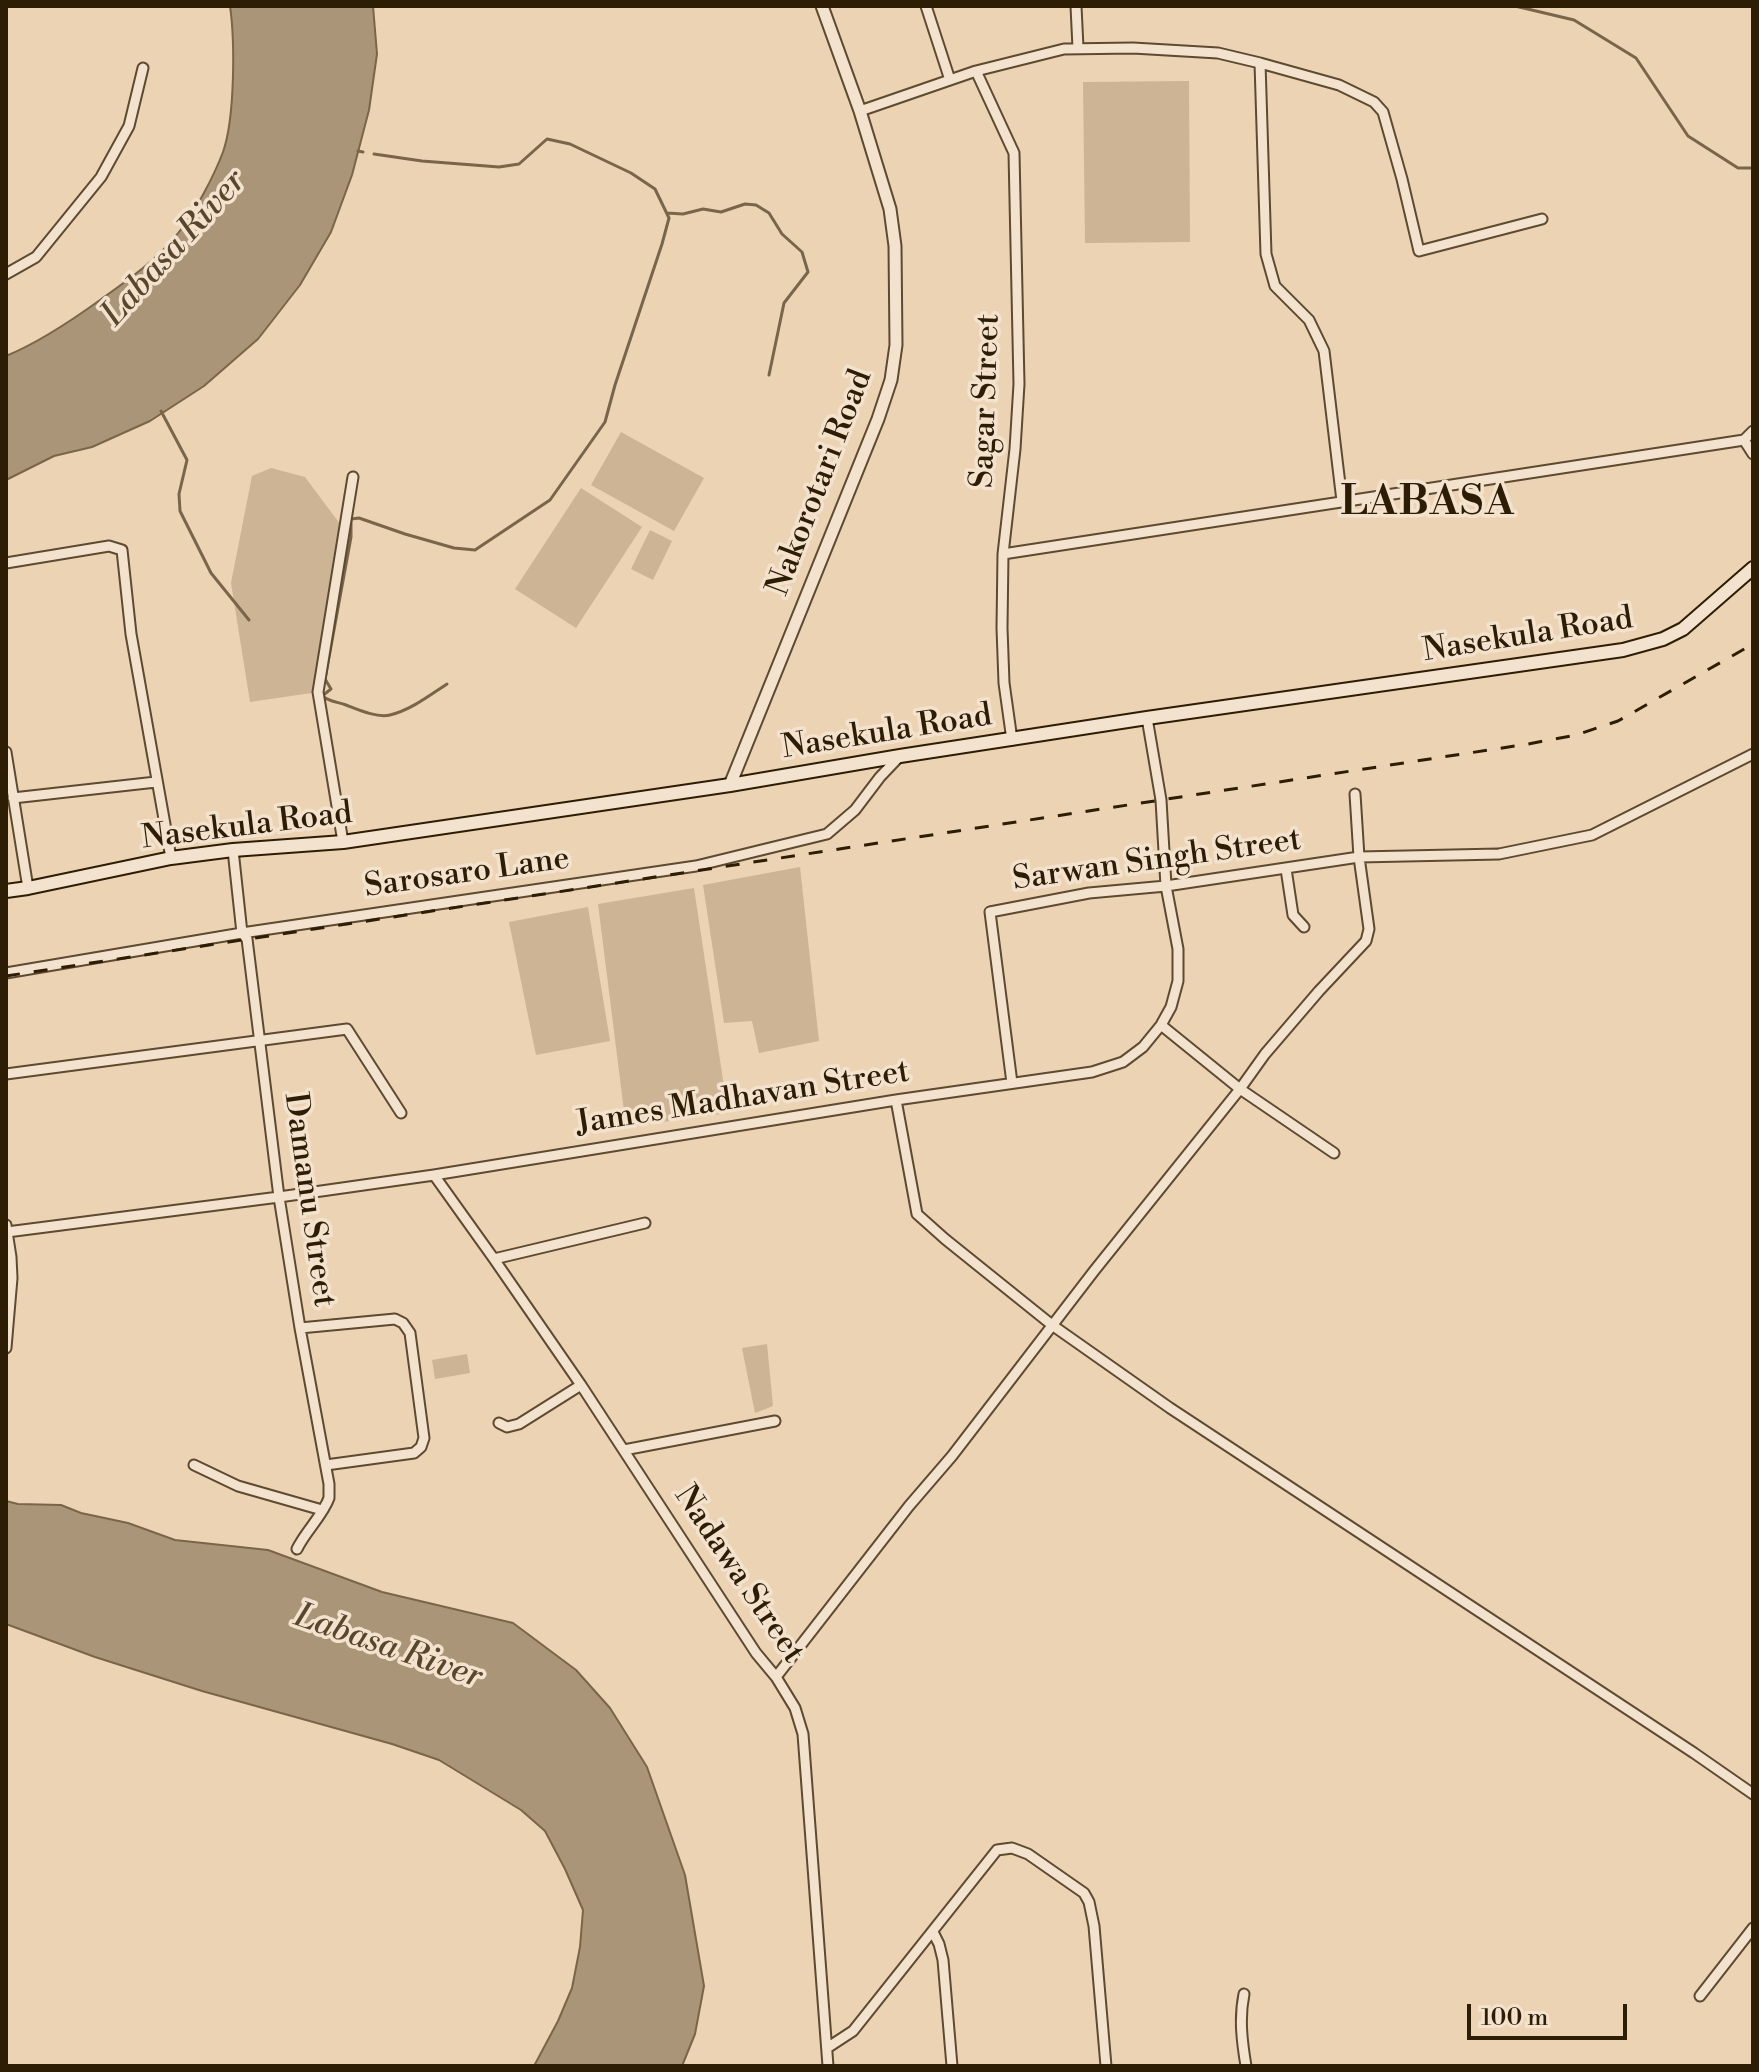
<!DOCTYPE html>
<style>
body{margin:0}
#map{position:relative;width:1759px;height:2072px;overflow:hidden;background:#ecd3b3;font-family:"Libre Bodoni",serif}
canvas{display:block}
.frame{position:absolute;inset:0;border:8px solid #2d1d04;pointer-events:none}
.scale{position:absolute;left:1467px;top:2004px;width:160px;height:36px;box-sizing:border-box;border:4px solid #2d1d04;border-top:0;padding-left:10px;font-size:24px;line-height:28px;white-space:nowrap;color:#2d1d04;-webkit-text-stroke:6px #f3e2ce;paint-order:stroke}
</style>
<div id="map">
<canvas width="1759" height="2072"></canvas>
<div class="frame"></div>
<div class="scale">100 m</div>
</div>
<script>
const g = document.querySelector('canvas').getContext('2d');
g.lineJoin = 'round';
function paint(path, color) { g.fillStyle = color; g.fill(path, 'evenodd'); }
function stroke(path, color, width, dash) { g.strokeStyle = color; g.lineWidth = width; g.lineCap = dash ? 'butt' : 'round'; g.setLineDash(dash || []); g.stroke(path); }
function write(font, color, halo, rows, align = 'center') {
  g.font = font + ' "Libre Bodoni",serif'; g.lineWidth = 7; g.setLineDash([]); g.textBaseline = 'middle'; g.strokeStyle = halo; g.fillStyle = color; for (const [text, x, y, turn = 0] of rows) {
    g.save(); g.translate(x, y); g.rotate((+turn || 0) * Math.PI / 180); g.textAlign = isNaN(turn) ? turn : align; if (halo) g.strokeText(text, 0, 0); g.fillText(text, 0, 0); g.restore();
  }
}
paint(new Path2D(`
 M1189,81L1190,242L1085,243L1083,82Z
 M621,432L704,478L674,531L591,485Z
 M271,468L305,477L346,532L318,692L250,702L231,583L252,476Z
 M581,488L642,527L576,628L515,589Z
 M650,530L672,541L653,580L631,569Z
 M800,867L819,1041L759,1053L752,1021L724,1023L703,885Z
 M694,888L728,1113L626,1127L598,904Z
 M588,907L610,1041L536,1055L509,922Z
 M767,1344L773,1406L755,1413L742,1348Z
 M467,1354L470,1373L435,1379L432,1360Z`), '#ccb495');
const water = new Path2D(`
 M230,6H373L377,54L369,110L352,175L331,232L300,285L258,339L204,386L150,421L92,447L54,456L6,480V356C40,342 71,321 100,300C128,280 157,260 179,232C195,212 214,176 223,152C235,118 235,41 230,6Z
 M6,1501L18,1504L61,1505L81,1513L128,1523L175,1540L268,1550L382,1592L513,1623L576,1670L610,1708L647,1767L685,1875L704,1986L695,2034L682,2066H534L558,2021L572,1988L580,1947L583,1910L565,1869L545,1831L521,1810L439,1760L392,1744L202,1691L95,1657L6,1624Z`);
paint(water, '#ab9578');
stroke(water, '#79654a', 2);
stroke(new Path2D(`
 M1515,6L1574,20L1636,58L1688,136L1738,168H1753
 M358,151L363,152
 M374,154L422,161L499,167L519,164L547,139L570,144L631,173L655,189L669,218L662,244L615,385L605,422L550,500L475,550L454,548L405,534L359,518L351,519V537L325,679L331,689L322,696C330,702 338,702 346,705C359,710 377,718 390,715C411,710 430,695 447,684
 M667,213L683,214L703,209L721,212L745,204L756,205L769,213L782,234L802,252L808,272L784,303L769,375
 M161,411L187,460L179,494L180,511L211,573L249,620`), '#79654a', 3);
const minor = new Path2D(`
 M926,6L950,80
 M1076,6L1078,48
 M1260,63L1266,254L1275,286L1309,320L1324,351L1342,501
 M976,71L1014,153L1019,384L1015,449L1003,554L1002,628L1004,683L1012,740
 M860,111L976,71L1064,49L1133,48L1218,53L1260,63L1339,85L1374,102L1383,112L1402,179L1419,251L1542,219
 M6,274L36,257L101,177L129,126L143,68
 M1744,440L1753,454
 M1003,554L1744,440L1753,431
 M6,563L109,546L122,550L131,634L171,858
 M6,752L28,888
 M13,798L156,782
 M343,842L318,692L353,477
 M233,850L242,933L247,939L279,1197L300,1328L329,1484C329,1486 329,1496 329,1498C323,1515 305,1532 297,1549
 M1286,869L1293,915L1304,927
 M6,973L242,933L696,866L827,834L855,810L880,777L900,756
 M1161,1025L1240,1089L1334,1153
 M6,1074L347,1029L401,1113
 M1012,1083L990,912L1089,893L1166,886L1359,857L1499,854L1592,835L1753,754
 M896,1100L917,1214L945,1239L1052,1325L1170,1408L1694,1753L1753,1794
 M434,1175L494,1259L581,1385L756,1653L776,1677L795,1708L803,1734L828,2066
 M6,1225L11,1257L12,1278L6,1348
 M7,1232L279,1197L434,1175L896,1100L1092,1072L1123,1062L1143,1047L1161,1025L1171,1007L1178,981V949L1166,886L1161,800L1147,718
 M494,1259L645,1223
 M300,1328L395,1319L403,1323L410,1333L424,1438L421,1447L414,1453L326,1465
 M499,1423L507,1427L519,1424L581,1385
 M624,1450L775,1421
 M194,1465L238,1486L322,1510
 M776,1677L909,1506L952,1456L1094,1271L1240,1089L1265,1054L1319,991L1366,941L1369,929L1359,857L1355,794
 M933,1932L939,1944L943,1960L952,2066
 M1244,1994C1239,2018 1242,2042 1246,2066
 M1700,1996L1753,1928
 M827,2048L853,2031L997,1850L1012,1848L1028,1854L1084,1893L1089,1902L1094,1926L1106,2066`);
const tertiary = new Path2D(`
 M730,785L878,419L891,380L896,345L895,246L890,209L860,111L822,6`);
const secondary = new Path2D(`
 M6,891L28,888L171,858L233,850L343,842L730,785L900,756L1147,718L1623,650L1663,639L1683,629L1753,568`);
stroke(minor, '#5d4a30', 13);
stroke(tertiary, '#5d4a30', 15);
stroke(secondary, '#2d1d04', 16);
stroke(minor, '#f3e2ce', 9);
stroke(tertiary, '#f3e2ce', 11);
stroke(secondary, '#f3e2ce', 12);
stroke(new Path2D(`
 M6,976L1528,744L1576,735L1618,721L1753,644`), '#2d1d04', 3, [14, 14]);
write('32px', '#2d1d04', '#f3e2ce', [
 ["Sagar Street",987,401,-88],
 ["Nakorotari Road",821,483,-69],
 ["Nasekula Road",1528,636,-9],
 ["Nasekula Road",887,733,-9],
 ["Nasekula Road",247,827,-7],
 ["Sarwan Singh Street",1157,861,-8],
 ["Sarosaro Lane",467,874,-8],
 ["James Madhavan Street",743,1099,-9],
 ["Damanu Street",308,1200,82],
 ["Nadawa Street",738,1575,56]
]);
write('italic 34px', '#59472d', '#f3e2ce', [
 ["Labasa River",175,249,-48],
 ["Labasa River",388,1648,19]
]);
g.letterSpacing = '2px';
write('bold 40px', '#2d1d04', '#f3e2ce', [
 ["LABASA",1428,504]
]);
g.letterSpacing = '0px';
</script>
